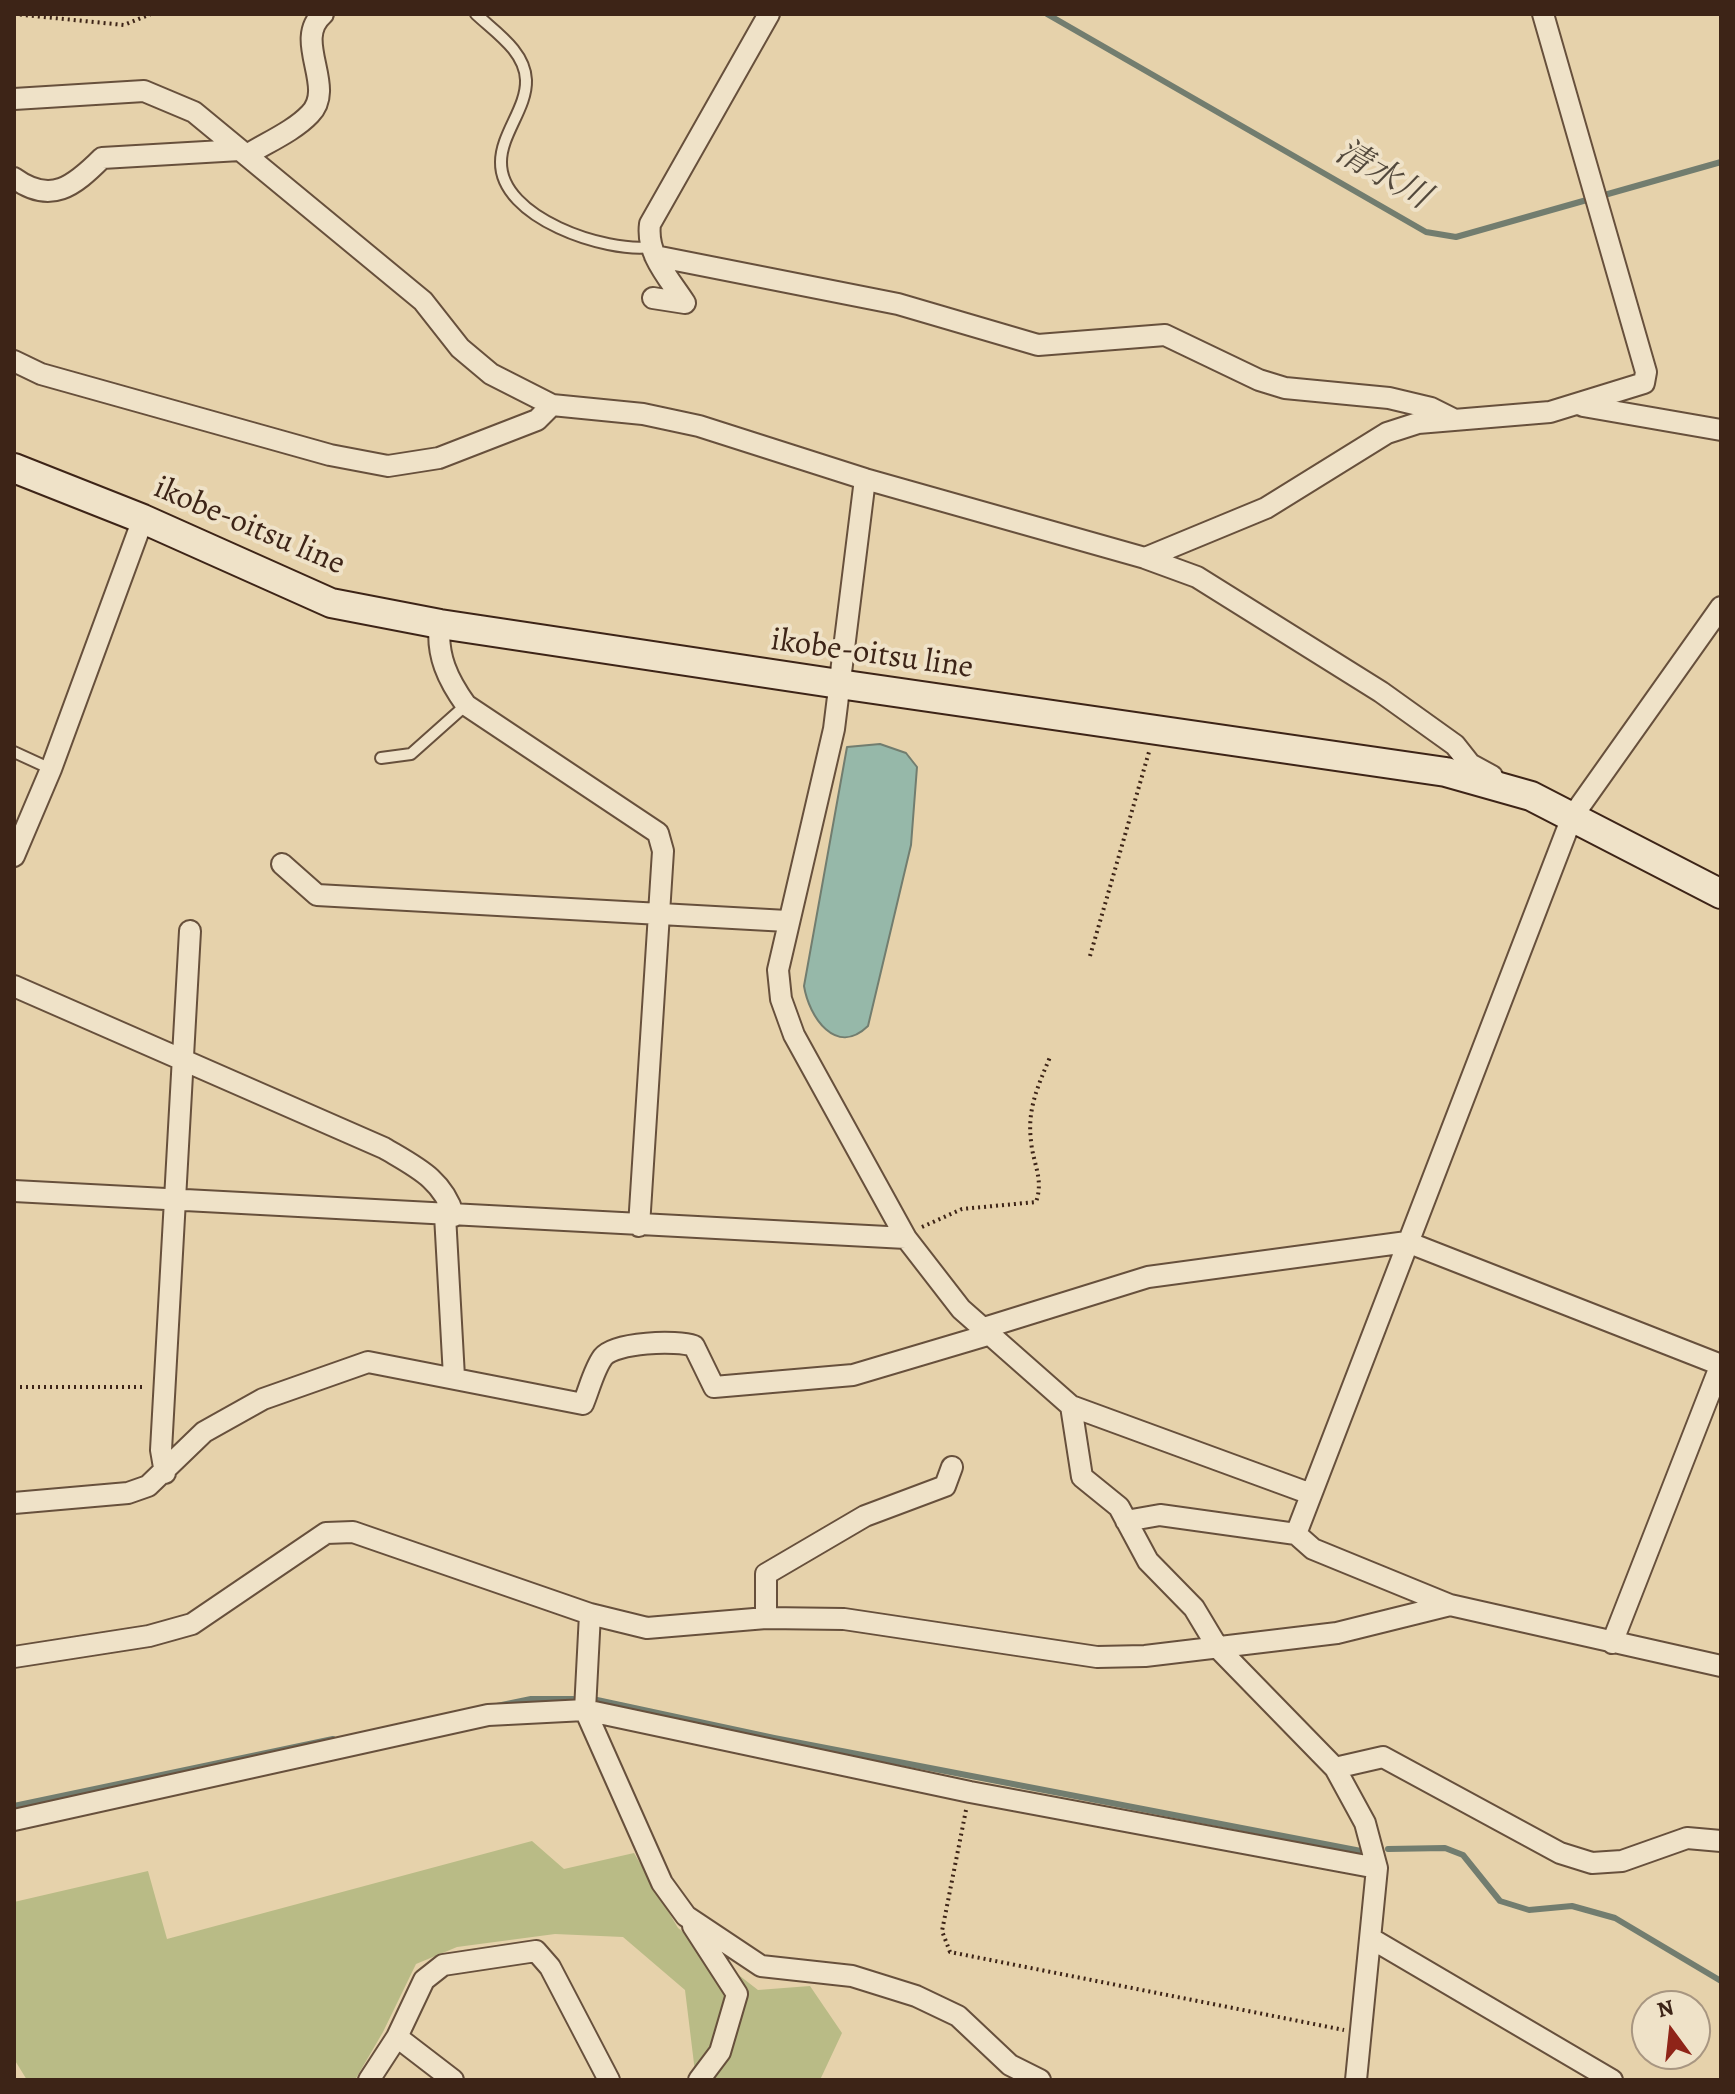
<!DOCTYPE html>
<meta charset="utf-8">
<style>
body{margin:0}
#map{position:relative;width:1735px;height:2094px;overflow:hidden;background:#e6d2ab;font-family:Alegreya,serif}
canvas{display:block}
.frame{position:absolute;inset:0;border:16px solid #3d2417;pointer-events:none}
.north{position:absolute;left:1631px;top:1990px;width:80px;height:80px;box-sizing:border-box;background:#efe2c8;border:2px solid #a89681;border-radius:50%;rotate:345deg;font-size:22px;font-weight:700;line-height:32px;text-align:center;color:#3d2417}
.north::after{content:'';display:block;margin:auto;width:28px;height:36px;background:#8f2418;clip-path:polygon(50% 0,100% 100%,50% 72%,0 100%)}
</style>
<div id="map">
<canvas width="1735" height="2094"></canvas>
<div class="frame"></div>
<div class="north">N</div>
</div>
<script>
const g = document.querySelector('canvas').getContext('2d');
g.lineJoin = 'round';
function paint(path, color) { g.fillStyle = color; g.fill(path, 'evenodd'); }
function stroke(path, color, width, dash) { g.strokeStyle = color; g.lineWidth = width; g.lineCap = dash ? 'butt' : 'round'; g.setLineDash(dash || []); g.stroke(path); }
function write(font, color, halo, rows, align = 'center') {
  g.font = font + ' Alegreya,"Noto Serif JP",serif'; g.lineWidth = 8; g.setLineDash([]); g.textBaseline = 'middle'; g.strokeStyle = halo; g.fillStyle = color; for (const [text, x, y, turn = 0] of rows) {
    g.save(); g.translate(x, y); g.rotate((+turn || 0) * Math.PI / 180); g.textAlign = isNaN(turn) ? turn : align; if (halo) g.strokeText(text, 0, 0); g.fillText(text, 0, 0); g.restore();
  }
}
paint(new Path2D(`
 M532,1841L564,1869L634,1853L678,1928L758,1990L810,1986L842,2033L820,2080H696L685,1990L623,1937L555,1934L457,1947L416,1964L383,2032L355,2080H27L14,2059V1902L148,1871L167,1939Z`), '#b9bb86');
const water = new Path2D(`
 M880,744L906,753L917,767L911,845L868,1026C836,1057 809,1017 804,986L847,747Z`);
paint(water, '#96b8a9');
stroke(water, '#727d6f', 2);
stroke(new Path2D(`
 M1047,14L1426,232L1456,237L1721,162
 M597,1700L774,1738L1361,1851
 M497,1706L531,1699H573
 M14,1806L333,1739
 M1388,1849L1445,1848L1463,1855L1500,1901L1529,1910L1572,1906L1615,1918L1721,1981`), '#727d6f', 6);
const service = new Path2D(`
 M476,14C495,32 525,51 526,80C527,108 501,134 501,162C500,218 606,253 651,247
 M14,752L51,769
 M381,758L411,754L466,705`);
const minor = new Path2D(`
 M14,99L144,91L194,112L423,301L460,348L491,374L552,405L643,414L699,426L865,479L1145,558L1197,577L1381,692L1455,745L1470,764L1492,776
 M247,155C266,143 294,131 310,114C337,87 292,40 323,14
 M14,178C51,205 74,186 102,158L240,150
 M655,256L898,304L1038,345L1165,335L1259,380L1285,388L1389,398L1431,408L1455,420
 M653,298L685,303C669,278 646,255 650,224L769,14
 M14,361L41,374L330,455L388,466L439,458L537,420L552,405
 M1583,406L1721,430
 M865,479L834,729L778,970L781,999L794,1035L906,1238L961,1309L1071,1406L1082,1477L1119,1507L1148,1561L1194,1608L1218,1648L1335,1768L1365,1823L1377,1868L1356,2080
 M1145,558L1266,508L1387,433L1418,423L1550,412L1644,383L1646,372L1543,14
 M1721,607L1572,817L1296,1534L1313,1549L1450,1605L1721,1666
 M440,624C436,655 448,680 466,705L658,833L663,851L639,1226
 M14,856L51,769L143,519
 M282,864L317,895L787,921
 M14,986L384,1148C416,1167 443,1179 454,1216
 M14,1191L906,1238
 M445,1215L454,1377
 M984,1328L1148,1277L1407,1242L1721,1365
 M1071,1406L1311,1494
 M165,1473L161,1450L190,931
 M14,1503L128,1493L148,1486L204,1432L263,1399L368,1362L583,1404C589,1390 594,1369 603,1357C615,1342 677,1340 694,1346L714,1387L853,1375L991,1334
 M1126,1521L1160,1515L1296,1534
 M590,1614L585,1710L662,1883L686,1916L761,1966L852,1976L916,1996L958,2016L1010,2065L1040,2080
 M766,1618V1574L865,1516L945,1486L952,1467
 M1612,1643L1721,1364
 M14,1657L149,1636L192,1624L326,1533L353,1532L590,1614L647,1628L766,1618L844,1619L1097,1657L1145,1656L1337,1633L1450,1605
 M1335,1768L1383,1757L1560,1853L1592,1863L1622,1861L1687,1838L1721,1841
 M14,1820L488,1715L585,1710L970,1792L1377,1868
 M693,1926L737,1994L720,2052L699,2080
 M1372,1939L1612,2080
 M397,2037L424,1980L443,1965L536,1951L550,1967L609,2080
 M369,2080L397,2037L453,2080`);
const secondary = new Path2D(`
 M14,468L143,519L331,603L440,624L839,684L1446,772L1531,796L1721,894`);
stroke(service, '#67503c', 14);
stroke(minor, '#67503c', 24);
stroke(secondary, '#3d2417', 32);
stroke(new Path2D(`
 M14,14L124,25L151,14
 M1090,956L1149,752
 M922,1227L962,1209L1036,1202C1044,1179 1033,1164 1031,1141C1027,1109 1038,1086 1050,1057
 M14,1387H146
 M966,1810L942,1931L950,1952L1344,2030`), '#3d2417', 4, [2, 4]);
stroke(service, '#efe2c8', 10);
stroke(minor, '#efe2c8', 20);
stroke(secondary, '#efe2c8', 28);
write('32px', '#3d2417', '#efe2c8', [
 ["ikobe-oitsu line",249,527,23],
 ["ikobe-oitsu line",872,655,8]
]);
write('italic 34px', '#53493c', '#efe2c8', [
 ["清水川",1382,176,30]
]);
</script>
